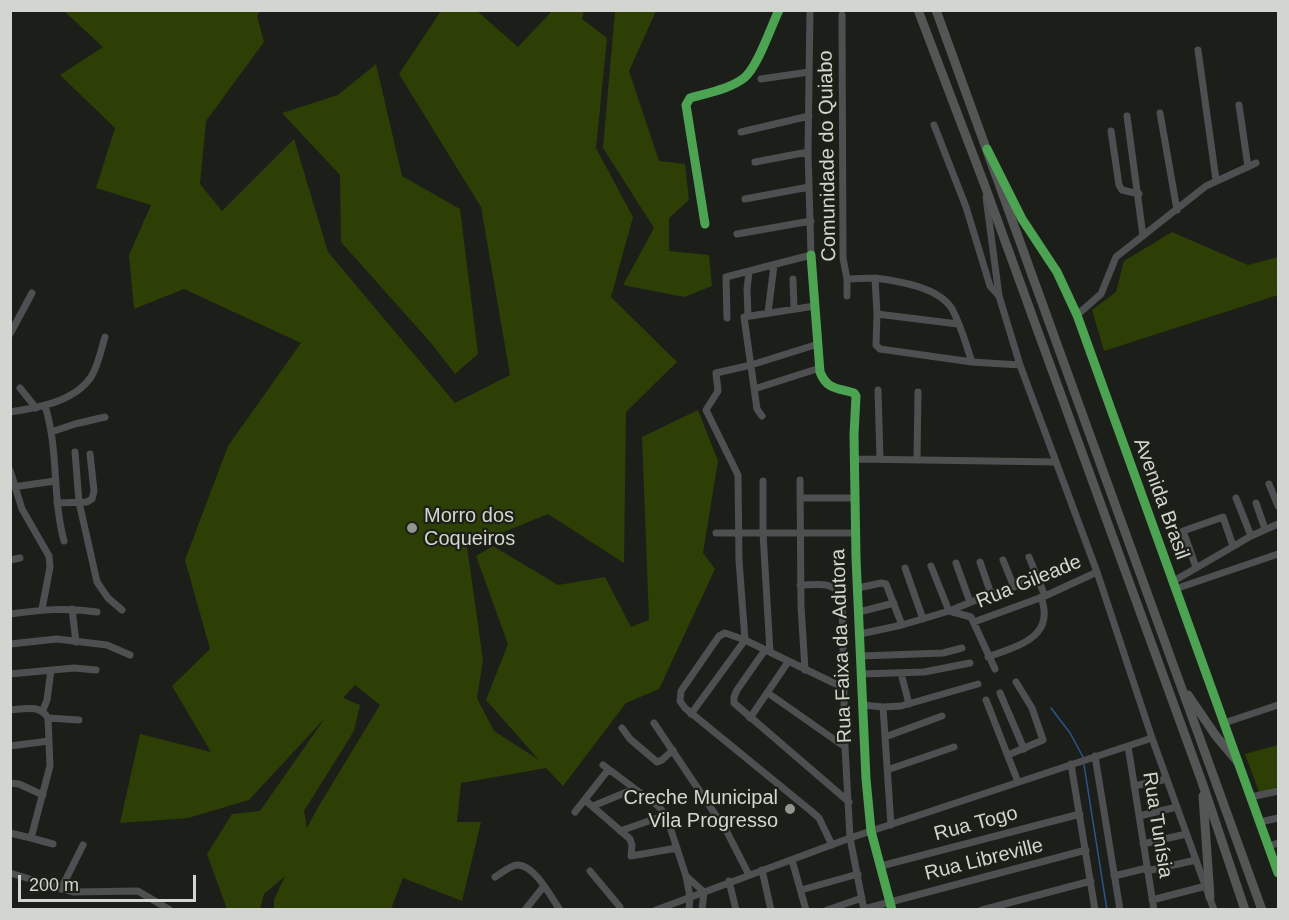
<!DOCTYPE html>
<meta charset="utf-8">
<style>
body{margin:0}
#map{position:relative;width:1289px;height:920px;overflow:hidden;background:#1c1e19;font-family:Helvetica,sans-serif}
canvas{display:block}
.frame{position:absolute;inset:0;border:12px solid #d3d6d0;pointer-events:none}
.scale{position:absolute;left:18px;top:875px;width:178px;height:27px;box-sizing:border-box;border:3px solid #d3d6d0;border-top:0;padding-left:8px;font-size:18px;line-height:21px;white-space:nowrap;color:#d3d6d0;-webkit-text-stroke:4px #1c2017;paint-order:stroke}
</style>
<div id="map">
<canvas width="1289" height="920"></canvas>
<div class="frame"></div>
<div class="scale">200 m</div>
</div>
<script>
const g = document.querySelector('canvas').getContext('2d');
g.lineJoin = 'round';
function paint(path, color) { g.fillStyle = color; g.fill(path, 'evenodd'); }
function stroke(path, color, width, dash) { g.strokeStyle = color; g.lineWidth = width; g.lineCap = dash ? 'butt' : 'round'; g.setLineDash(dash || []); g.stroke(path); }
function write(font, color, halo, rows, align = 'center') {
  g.font = font + ' Helvetica,sans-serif'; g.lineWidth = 4.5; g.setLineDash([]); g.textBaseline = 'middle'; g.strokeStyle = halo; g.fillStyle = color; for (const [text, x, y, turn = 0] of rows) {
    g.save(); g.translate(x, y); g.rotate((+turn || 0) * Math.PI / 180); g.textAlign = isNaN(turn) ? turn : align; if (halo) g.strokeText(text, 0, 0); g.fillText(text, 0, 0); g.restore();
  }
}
paint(new Path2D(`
 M64,11H260L257,16L264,42L206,121L200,184L222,211L294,139L328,252L455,403L510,375L481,207L399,74L441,11H477L518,47L552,11H584L582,19L607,38L596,148L633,217L611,297L677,362L626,412L624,563L548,514L467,547L483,660L477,698L494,731L539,760L486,700L508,644L476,556L493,546L558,585L605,577L631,627L649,620L642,437L698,410L718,461L703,553L715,569L659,689L626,703L563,786L546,768L461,783L457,822H481L462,901L403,878L391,909H274V900L285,876L264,894L260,909H227L207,854L232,814L260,811L325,718L249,800L188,818L120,823L140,734L211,752L172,686L210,649L185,560L228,446L301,343L184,289L134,309L129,255L151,205L96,188L115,128L60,75L103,47ZM355,685L380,705L317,809L307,828L304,811L354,731L360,705L343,698Z
 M615,11H656L629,71L659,161L685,164L689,200L669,218V251L709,255L712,286L684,297L623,285L654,228L603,148Z
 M376,64L402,176L460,209L478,354L455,374L431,343L341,242L340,175L282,113L338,95Z
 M1172,232L1248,265L1278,257V295L1104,351L1092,310L1116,292L1124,261Z
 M1278,745V787L1259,792L1245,754Z`), '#2d3f05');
stroke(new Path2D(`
 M1051,708L1070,733L1083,757
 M1084,765L1107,910`), '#2c568d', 1.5);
stroke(new Path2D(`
 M842,15L843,258L847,279V296
 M1198,50L1216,180
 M761,79L809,72
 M1239,105L1248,167
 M1160,113L1177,210
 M1127,116L1143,236
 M934,125L966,207L990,286L999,296
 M1111,131L1119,185L1122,190L1139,194
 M741,132L809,116
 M755,162L808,152
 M997,168L1022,219L1057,272L1077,315L1278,873
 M986,197L999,296L1020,365L1097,572L1152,738L1214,910
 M745,199L809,187
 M705,224L686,105L690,98C707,93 730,89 744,78C757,68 771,27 779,10
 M737,234L811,221
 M811,255L820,372C827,390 838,388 854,393L856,396L854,435L856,558L866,779L871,831L892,910
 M875,278C898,281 939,287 952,309C961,325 966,345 972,362
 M793,279L794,309
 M847,279L875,278L877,314L876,345L880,349L972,362L1020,365
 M768,313L774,265
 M877,314L958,324
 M1077,315L1101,294L1116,257L1206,186L1256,163
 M748,316L747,289L749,272
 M727,318L726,277L811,255L808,152L810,10
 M10,334L32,293
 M20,388L36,408
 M754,389L820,368
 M878,390L880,459
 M45,406C59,450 52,497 64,541
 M10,412C37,408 74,402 91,377C98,366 101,350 105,337
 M762,416L757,409L744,317L815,306
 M51,432L75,424L105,417
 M75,452L79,502L97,582L108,598L122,610
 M855,459L1056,462
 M917,460L918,392
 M10,470L22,509L49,556L50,567L42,609
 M800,480L801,606L805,670
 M763,481V533L770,652
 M1269,484L1278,506
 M13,487L55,481
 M800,498H855
 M1236,498L1251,536
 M57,503L87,502L92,499L94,491L90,454
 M1256,503L1265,529
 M716,533H855
 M1029,557L1045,596
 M10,560L20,558
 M1003,560L1014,587
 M980,562L991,594
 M956,563L970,602
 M931,566L949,611L971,617L995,669
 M1196,567L1183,531L1223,517L1233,546
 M905,568L923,619
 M1172,582L1251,536L1278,524
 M800,585C816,585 835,580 842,598L845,747L850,838L864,910
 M858,588L881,583L886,584L902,625
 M1175,589L1278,554
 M72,609L76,642
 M859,612L894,603
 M10,614C40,610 67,607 97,612
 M974,622L1045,596L1097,572
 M860,634L902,625L949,611L991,594L1041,577
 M10,644L57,639L107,645L130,655
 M765,650L737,690L734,697V703L849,802
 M861,656L943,653L962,648
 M988,657C1017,646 1056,638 1041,597
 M901,673L909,704
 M10,674L74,668L96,670
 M861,674L924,672L970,663
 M768,693L845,747
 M1000,693L1024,749
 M986,700L1018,782
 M862,705L883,707L901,706L978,684
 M883,707L891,825
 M10,710C24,709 40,704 48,718L50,766L31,838L10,833
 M43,710L47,700L51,670
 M691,714L745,640L739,560L738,475L706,410L718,391L716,373L751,365L818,344
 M48,718L79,720
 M750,718L788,662
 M654,723L727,832L749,875
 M1224,723L1278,705
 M622,728L630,739L657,762L662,760L673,750
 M885,737L942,716
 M10,746L49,741
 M1128,746L1154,910
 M1008,755L1043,740L1032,708L1016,682
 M1095,756L1120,910
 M1071,764L1095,910
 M603,765L658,806L666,815L686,876L690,897L689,910
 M887,770L954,747
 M10,783L19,784L43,795
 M1134,786L1167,779
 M1251,797L1278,791
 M585,800L630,839L632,845L631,856L677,848
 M593,806L634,789
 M575,812L608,770
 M1139,816L1177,807
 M1260,822L1278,818
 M620,831L666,815
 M31,838L53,844
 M1143,844L1186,834
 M832,845L819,818L811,811L685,708L680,701L681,691L719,636L725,633L745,640L844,688
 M1269,846L1278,843
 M792,860L806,910
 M881,866L1080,814
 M762,870L771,910
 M590,871L620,907V910
 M1147,871L1196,860
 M10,873L73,892L138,891L170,910
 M686,876L704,892L702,910
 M1114,876L1147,868
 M495,877C502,873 509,866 517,865C534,864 551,897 560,910
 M729,881L736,910
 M61,889L83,845
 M801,890L858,874
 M1152,900L1206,886
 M864,909L1086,850
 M525,910L544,886
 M656,910L850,838L1152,738
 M827,910L862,898
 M982,910L1091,881`), '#4e4f50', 7);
stroke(new Path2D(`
 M918,10L985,186L1202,782L1245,910
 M936,10L1262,910
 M1188,695L1216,736L1238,762
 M1203,796L1210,897`), '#545555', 9);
stroke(new Path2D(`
 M987,149L1022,219L1057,272L1077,315L1278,873
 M705,224L686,105L690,98C707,93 730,89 744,78C757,68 771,27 779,10
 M811,255L820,372C827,390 838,388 854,393L856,396L854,435L856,558L866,779L871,831L892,910`), '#4ca352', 9);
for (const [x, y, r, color] of [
 [412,528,6,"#939690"],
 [790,809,6,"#939690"]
]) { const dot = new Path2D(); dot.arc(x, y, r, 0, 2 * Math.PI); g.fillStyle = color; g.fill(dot); stroke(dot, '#1c2017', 2); }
write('20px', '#d3d6d0', '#1c2017', [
 ["Comunidade do Quiabo",828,156,-91],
 ["Avenida Brasil",1161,499,70],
 ["Rua Gileade",1029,582,-22],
 ["Rua Faixa da Adutora",842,646,-92],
 ["Rua Togo",976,824,-15],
 ["Rua Tunísia",1157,825,81],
 ["Rua Libreville",984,860,-14]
]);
write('20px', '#d3d6d0', '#1c2017', [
 ["Morro dos",424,516],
 ["Coqueiros",424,539],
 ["Creche Municipal",778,798,"right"],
 ["Vila Progresso",778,821,"right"]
], 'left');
</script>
